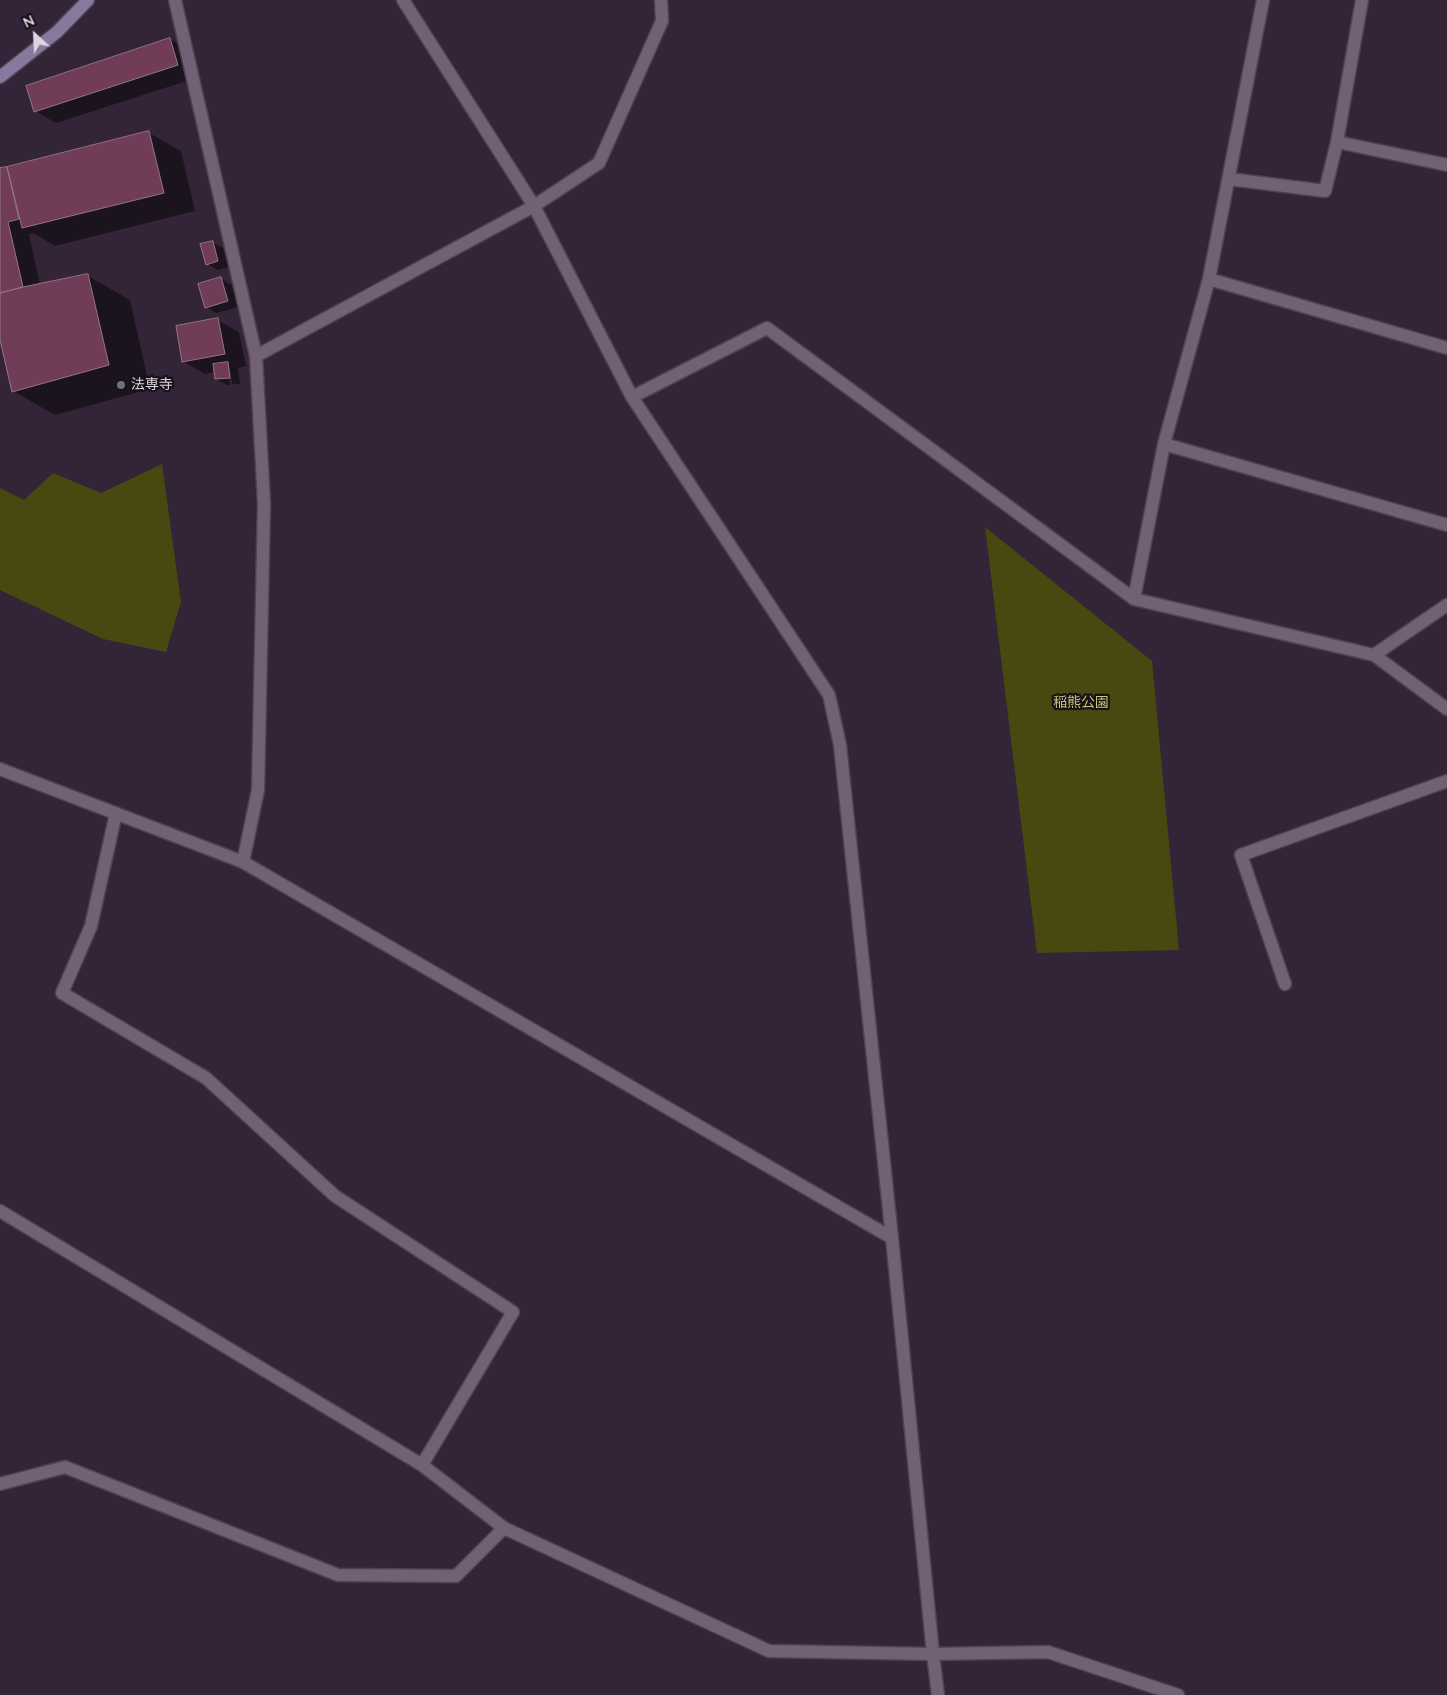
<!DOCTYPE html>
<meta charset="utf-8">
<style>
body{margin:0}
#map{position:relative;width:1447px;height:1695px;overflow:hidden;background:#342437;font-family:Mulish,sans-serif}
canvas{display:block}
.north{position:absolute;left:10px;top:10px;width:50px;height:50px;-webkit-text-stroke:4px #181119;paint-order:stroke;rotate:335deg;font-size:14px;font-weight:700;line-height:20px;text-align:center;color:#dfd5e1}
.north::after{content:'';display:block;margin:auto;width:18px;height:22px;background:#dfd5e1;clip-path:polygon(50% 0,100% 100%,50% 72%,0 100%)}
</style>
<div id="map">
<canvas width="1447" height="1695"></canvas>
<div class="north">N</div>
</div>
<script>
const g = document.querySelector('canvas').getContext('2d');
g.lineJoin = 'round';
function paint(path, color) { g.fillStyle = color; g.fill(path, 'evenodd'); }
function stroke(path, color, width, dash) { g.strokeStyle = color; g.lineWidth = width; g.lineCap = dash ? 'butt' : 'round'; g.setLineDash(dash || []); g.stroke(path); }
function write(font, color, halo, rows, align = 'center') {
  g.font = font + ' Mulish,"Noto Sans JP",sans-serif'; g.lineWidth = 4.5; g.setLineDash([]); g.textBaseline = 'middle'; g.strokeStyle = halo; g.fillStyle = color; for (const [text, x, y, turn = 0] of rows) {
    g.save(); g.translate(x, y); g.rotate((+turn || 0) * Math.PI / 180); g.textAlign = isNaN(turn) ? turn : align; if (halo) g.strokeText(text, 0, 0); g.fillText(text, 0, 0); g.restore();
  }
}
paint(new Path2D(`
 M162,464L181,602L166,652L103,639L0,590V488L24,500L53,473L101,493Z
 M985,527L1152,661L1179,950L1037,953Z`), '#474910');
paint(new Path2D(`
 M170,39L191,51L199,77L56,123L35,111Z
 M149,133L181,151L195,211L55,246L33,233L29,234L40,285L88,276L130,300L150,389L55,415L13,391L0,335V169Z
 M212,242L223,248L228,267L218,270L207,264Z
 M221,279L232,285L238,307L216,313L206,307Z
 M217,320L239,332L246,366L238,368L240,384H230H232L230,369H228L230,385H227L216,379L215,372L205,374L184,362Z`), '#0007');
const building = new Path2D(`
 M170,38L178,65L34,112L26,86Z
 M149,131L164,193L22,228L7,167Z
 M7,167L19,219L8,222L23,287L0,293V168Z
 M213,241L218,261L206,265L200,244Z
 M88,274L109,365L12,392L0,340V293L23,287Z
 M221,277L228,301L205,308L198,284Z
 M218,318L225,354L182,362L176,326Z
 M228,362L230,378L215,379L213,364Z`);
paint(building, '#713c57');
stroke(building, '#937683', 1);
const lane = new Path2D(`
 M175,0L256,356L264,503L258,790L243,862`);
const street = new Path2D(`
 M403,0L534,206L632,397L829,695L840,745L892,1238L933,1654L938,1695
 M1337,142L1362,0
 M1229,179L1325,191L1337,142L1447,165
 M1209,279L1447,348
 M256,356L534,206L599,163L662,21L661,0
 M632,397L767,328L1134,599L1374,655L1447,709
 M1164,444L1447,525
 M1134,599L1164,444L1209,279L1263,0
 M1374,655L1447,605
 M0,769L243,862L892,1238
 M116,813L91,926L62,993L206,1078L335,1196L513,1312L422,1465
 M1285,984L1241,855L1447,781
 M0,1211L422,1465L504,1528L769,1651L933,1654L1048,1652L1178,1695
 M0,1484L65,1467L338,1575L456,1576L504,1528`);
const secondary = new Path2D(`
 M0,77L57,32L88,0`);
stroke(lane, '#4f4151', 15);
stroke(street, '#4f4151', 15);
stroke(secondary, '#4f4151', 15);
stroke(lane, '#726075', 12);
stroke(street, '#726075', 12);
stroke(secondary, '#85799e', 12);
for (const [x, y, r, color] of [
 [121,385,5,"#6b7280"]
]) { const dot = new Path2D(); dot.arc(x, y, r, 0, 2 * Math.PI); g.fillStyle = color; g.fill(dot); stroke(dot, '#181119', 2); }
write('14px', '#dfd5e1', '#181119', [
 ["法専寺",131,385]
], 'left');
write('14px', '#c3c76f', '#181119', [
 ["稲熊公園",1081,703]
]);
</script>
